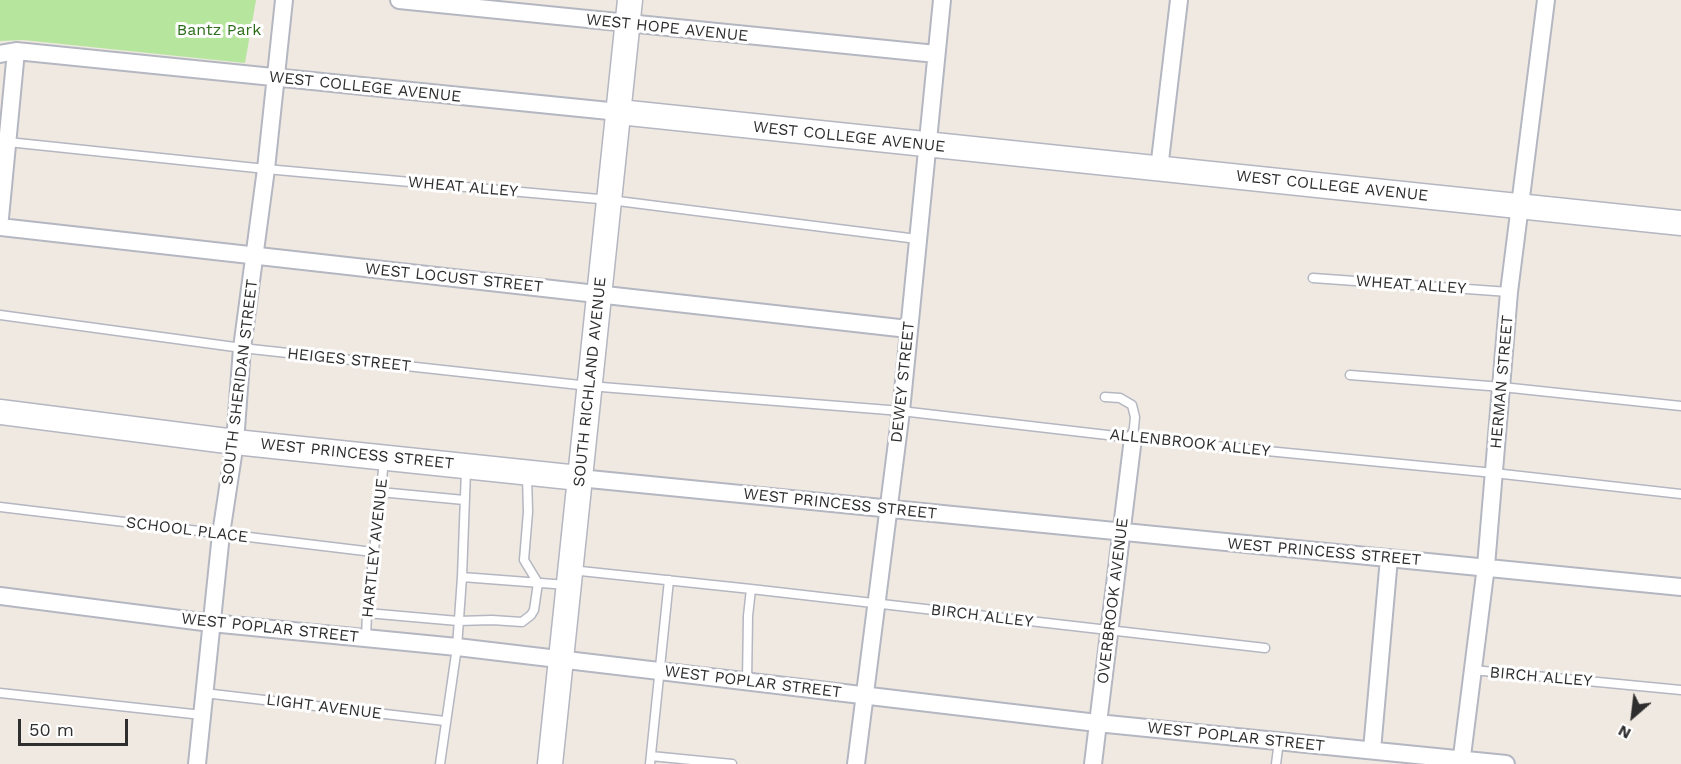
<!DOCTYPE html>
<style>
body{margin:0}
#map{position:relative;width:1681px;height:764px;overflow:hidden;background:#efe9e1;font-family:"Work Sans",sans-serif}
canvas{display:block}
.north{position:absolute;left:1603px;top:686px;width:60px;height:60px;-webkit-text-stroke:4px #fff;paint-order:stroke;rotate:208deg;font-size:16px;font-weight:700;line-height:24px;text-align:center;color:#2e2e2e}
.north::after{content:'';display:block;margin:auto;width:21px;height:27px;background:#2e2e2e;clip-path:polygon(50% 0,100% 100%,50% 72%,0 100%)}
.scale{position:absolute;left:18px;top:719px;width:110px;height:27px;box-sizing:border-box;border:3px solid #2e2e2e;border-top:0;padding-left:8px;font-size:18px;line-height:21px;white-space:nowrap;color:#2e2e2e;-webkit-text-stroke:4px #fff;paint-order:stroke}
</style>
<div id="map">
<canvas width="1681" height="764"></canvas>
<div class="north">N</div>
<div class="scale">50 m</div>
</div>
<script>
const g = document.querySelector('canvas').getContext('2d');
g.lineJoin = 'round';
function paint(path, color) { g.fillStyle = color; g.fill(path, 'evenodd'); }
function stroke(path, color, width, dash) { g.strokeStyle = color; g.lineWidth = width; g.lineCap = dash ? 'butt' : 'round'; g.setLineDash(dash || []); g.stroke(path); }
function write(font, color, halo, rows, align = 'center') {
  g.font = font + ' "Work Sans",sans-serif'; g.lineWidth = 6; g.setLineDash([]); g.textBaseline = 'middle'; g.strokeStyle = halo; g.fillStyle = color; for (const [text, x, y, turn = 0] of rows) {
    g.save(); g.translate(x, y); g.rotate((+turn || 0) * Math.PI / 180); g.textAlign = isNaN(turn) ? turn : align; if (halo) g.strokeText(text, 0, 0); g.fillText(text, 0, 0); g.restore();
  }
}
paint(new Path2D(`
 M0,0H256L245,63L23,40L0,41Z`), '#b6e59e');
const lane = new Path2D(`
 M8,142L266,169L610,200L917,239
 M1313,278L1509,292
 M0,315L242,348L589,386L901,411L1133,438L1494,473L1681,494
 M1350,375L1502,387L1681,406
 M1105,397L1120,398L1132,405L1135,417L1133,438
 M380,492L464,500
 M0,507L373,552
 M571,570L751,589L1265,648
 M462,577L466,470
 M367,613L458,621L492,620L522,622L531,615L534,610L538,583L524,560L528,512L527,476
 M366,638L367,613L384,461
 M1473,670L1681,690
 M747,682L748,616L751,589
 M0,693L202,715
 M204,693L445,721
 M651,756L732,764
 M440,764L457,647L462,577L567,585
 M650,764L669,580
 M1276,764L1279,741`);
const street = new Path2D(`
 M399,0L936,54
 M0,54L16,51L619,112
 M1159,169L1179,0
 M0,218L16,51
 M0,227L908,329
 M579,478L1681,587
 M0,596L211,623L457,647L1097,723L1506,764
 M1372,750L1389,558
 M197,764L221,534L235,442L242,348L266,169L284,0
 M856,764L901,411L942,0
 M1093,764L1133,438
 M1461,764L1486,566L1509,292L1546,0`);
const secondary = new Path2D(`
 M619,112L1681,223
 M0,412L235,442L579,478
 M550,764L630,0`);
stroke(lane, '#b4b7c1', 11);
stroke(street, '#b4b7c1', 20);
stroke(secondary, '#b4b7c1', 27);
stroke(lane, '#fff', 8);
stroke(street, '#fff', 16);
stroke(secondary, '#fff', 24);
write('16px', '#2e2e2e', '#fff', [
 ["WEST HOPE AVENUE",667,28,6],
 ["WEST COLLEGE AVENUE",365,87,6],
 ["WEST COLLEGE AVENUE",849,137,6],
 ["WEST COLLEGE AVENUE",1332,186,6],
 ["WHEAT ALLEY",463,187,5],
 ["WEST LOCUST STREET",454,278,6],
 ["WHEAT ALLEY",1411,285,4],
 ["HEIGES STREET",349,360,6],
 ["SOUTH SHERIDAN STREET",240,382,-83],
 ["SOUTH RICHLAND AVENUE",590,382,-84],
 ["DEWEY STREET",903,382,-84],
 ["HERMAN STREET",1502,382,-85],
 ["ALLENBROOK ALLEY",1190,443,6],
 ["WEST PRINCESS STREET",357,454,6],
 ["WEST PRINCESS STREET",840,504,6],
 ["SCHOOL PLACE",187,530,7],
 ["HARTLEY AVENUE",375,548,-84],
 ["WEST PRINCESS STREET",1324,552,5],
 ["OVERBROOK AVENUE",1113,601,-83],
 ["BIRCH ALLEY",982,616,7],
 ["WEST POPLAR STREET",270,628,6],
 ["BIRCH ALLEY",1541,677,5],
 ["WEST POPLAR STREET",753,682,7],
 ["LIGHT AVENUE",324,707,7],
 ["WEST POPLAR STREET",1236,737,6]
]);
write('16px', '#2c6e1b', '#fff', [
 ["Bantz Park",219,30]
]);
</script>
